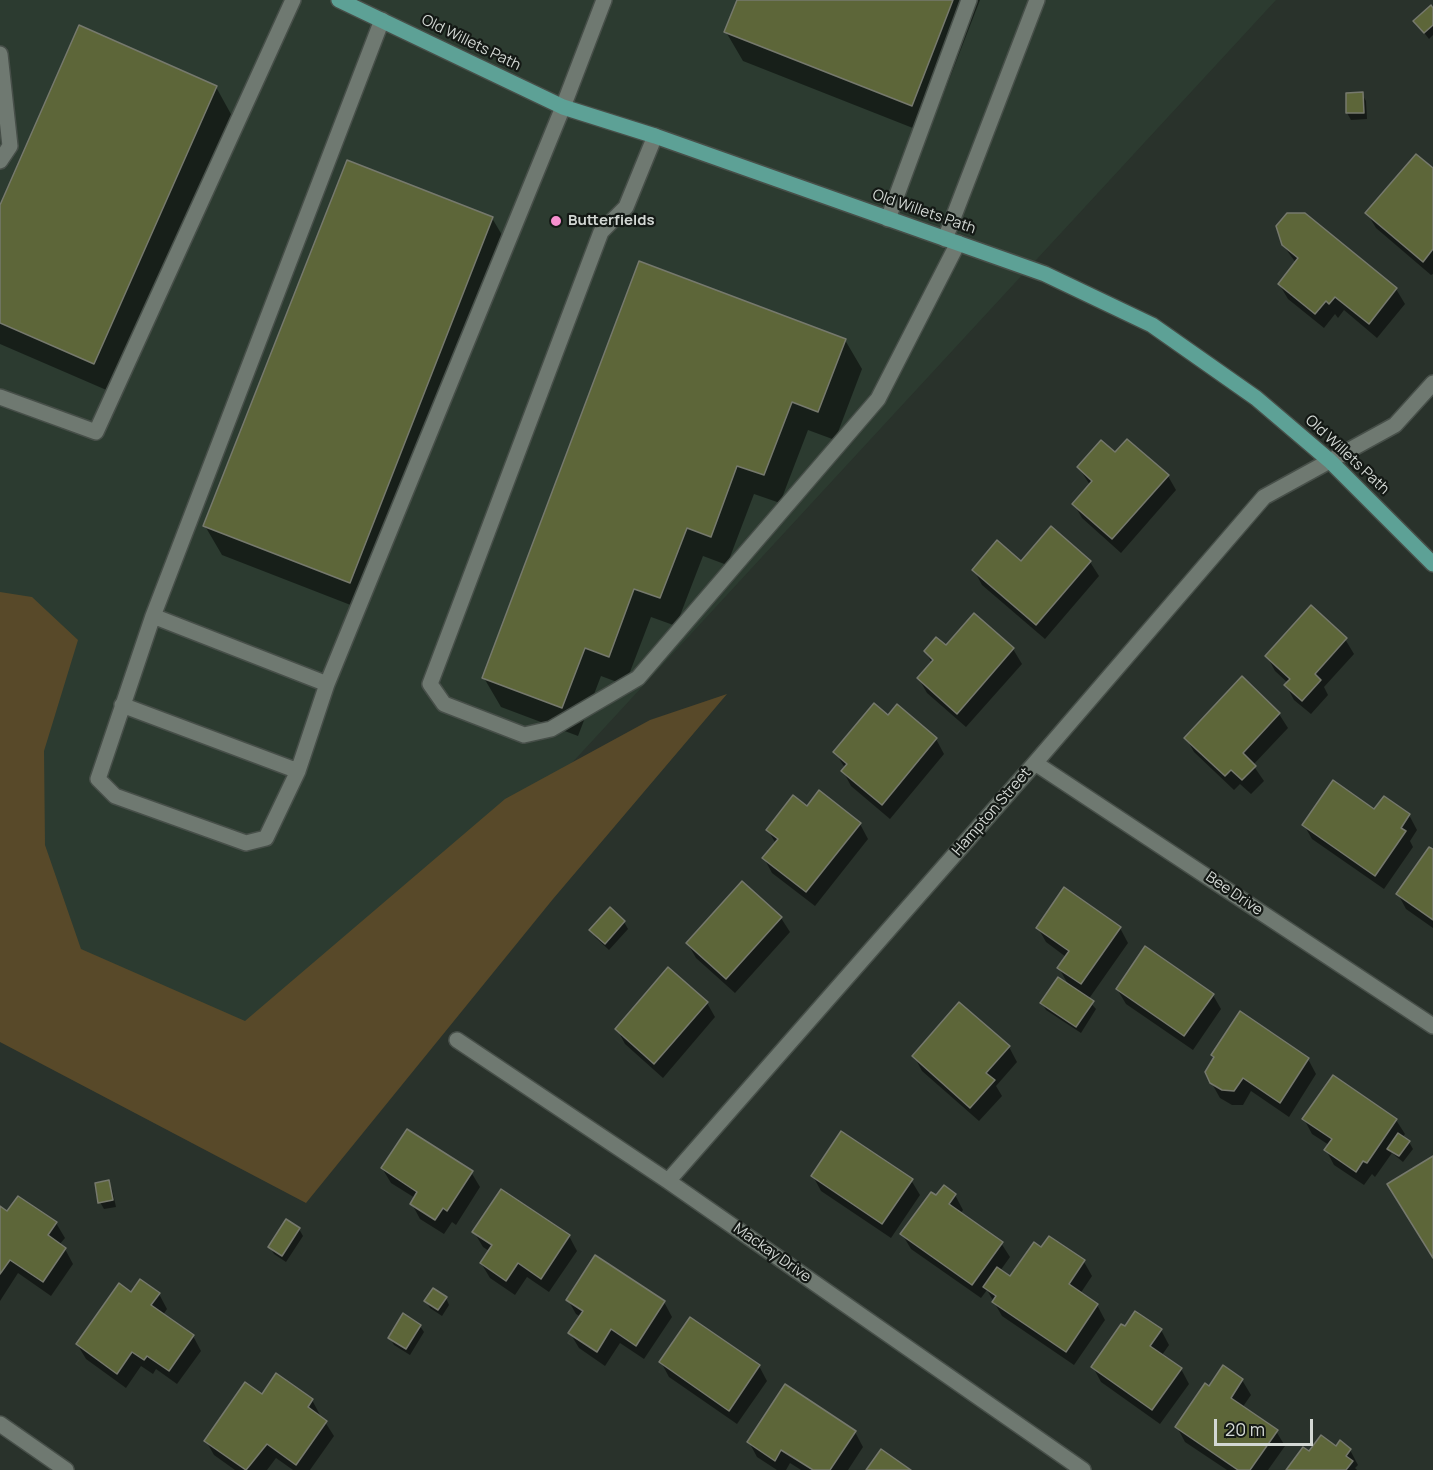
<!DOCTYPE html>
<style>
body{margin:0}
#map{position:relative;width:1433px;height:1470px;overflow:hidden;background:#29322b;font-family:Manrope,sans-serif}
canvas{display:block}
.scale{position:absolute;left:1214px;top:1419px;width:99px;height:27px;box-sizing:border-box;border:3px solid #d3d8d4;border-top:0;padding-left:8px;font-size:18px;line-height:21px;white-space:nowrap;color:#d3d8d4;-webkit-text-stroke:4px #141915;paint-order:stroke}
</style>
<div id="map">
<canvas width="1433" height="1470"></canvas>
<div class="scale">20 m</div>
</div>
<script>
const g = document.querySelector('canvas').getContext('2d');
g.lineJoin = 'round';
function paint(path, color) { g.fillStyle = color; g.fill(path, 'evenodd'); }
function stroke(path, color, width, dash) { g.strokeStyle = color; g.lineWidth = width; g.lineCap = dash ? 'butt' : 'round'; g.setLineDash(dash || []); g.stroke(path); }
function write(font, color, halo, rows, align = 'center') {
  g.font = font + ' Manrope,sans-serif'; g.lineWidth = 4.5; g.setLineDash([]); g.textBaseline = 'middle'; g.strokeStyle = halo; g.fillStyle = color; for (const [text, x, y, turn = 0] of rows) {
    g.save(); g.translate(x, y); g.rotate((+turn || 0) * Math.PI / 180); g.textAlign = isNaN(turn) ? turn : align; if (halo) g.strokeText(text, 0, 0); g.fillText(text, 0, 0); g.restore();
  }
}
paint(new Path2D(`
 M0,0H1276L235,1128L0,960Z`), '#2c3b30');
paint(new Path2D(`
 M0,592L32,597L78,640L44,751L45,845L81,949L245,1021L505,799L650,720L727,694L553,899L306,1203L0,1042Z`), '#584929');
paint(new Path2D(`
 M739,0H980L928,134L743,61L726,32Z
 M1433,10V35L1429,39L1415,21Z
 M216,87L232,116L111,392L0,344V209Z
 M1362,94L1366,101L1367,119L1351,120L1347,113Z
 M1433,170V274L1431,275L1376,228L1367,213Z
 M1305,215L1396,289L1405,304L1377,338L1344,310L1338,318L1335,314L1324,328L1288,299L1279,284L1296,263L1283,245Z
 M492,218L509,247L366,611L222,555L205,526Z
 M845,340L862,369L835,440L808,430L780,503L754,494L727,565L703,556L676,626L651,617L625,685L601,676L578,736L501,707L484,678Z
 M1115,454L1168,476L1176,490L1121,553L1082,518L1074,504L1090,485L1079,468Z
 M1051,528L1090,562L1099,576L1045,639L982,585L974,570L1021,563Z
 M1345,639L1354,654L1324,687L1328,695L1311,714L1294,700L1286,685L1288,683L1275,671L1267,656Z
 M946,648L1013,649L1022,664L966,727L927,693L919,679L932,663L926,652Z
 M1279,714L1288,728L1253,765L1264,781L1251,794L1240,784L1234,790L1194,752L1186,738Z
 M888,717L936,739L944,754L890,819L851,786L843,771L845,768L835,752Z
 M807,808L860,824L868,839L815,906L772,873L764,858L776,844L768,830Z
 M1375,811L1409,815L1417,830L1410,841L1413,847L1384,889L1312,839L1304,825Z
 M1433,851V928L1406,909L1398,894Z
 M610,909L624,922L628,929L609,950L595,937L591,930Z
 M781,918L790,932L735,993L696,958L688,944Z
 M1038,928H1120L1128,943L1088,1000L1096,1009L1081,1033L1046,1010L1042,1003L1070,988L1059,968L1066,957L1046,942Z
 M1117,989L1213,995L1221,1009L1193,1050L1126,1004Z
 M707,1003L715,1017L663,1078L625,1044L617,1029Z
 M1009,1047L1017,1062L996,1086L1002,1096L979,1121L922,1071L914,1056Z
 M1213,1055L1308,1059L1316,1074L1289,1117L1251,1091L1243,1105H1232L1220,1098L1211,1082L1215,1059Z
 M1304,1119L1396,1120L1405,1134L1402,1138L1409,1142L1413,1149L1403,1162L1392,1153L1375,1177L1372,1174L1364,1185L1334,1165L1326,1150L1329,1145L1312,1134Z
 M382,1168L471,1172L480,1187L456,1225L452,1222L444,1234L420,1219L412,1204L415,1198L391,1183Z
 M813,1176L911,1180L920,1195L891,1238L821,1191Z
 M108,1182L112,1189L116,1207L104,1209L100,1202Z
 M955,1195L963,1210L960,1214L1001,1243L1010,1257L1000,1271L1011,1278L1084,1262L1092,1276L1080,1294L1097,1305L1105,1320L1074,1365L1002,1316L987,1290L981,1298L911,1249L902,1234L936,1197Z
 M0,1208L8,1213L56,1223L65,1238L59,1245L65,1249L73,1264L51,1296L18,1273L0,1301Z
 M299,1229L303,1236L286,1262L274,1254L270,1247Z
 M474,1232L569,1236L577,1251L549,1292L527,1277L515,1295L490,1278L481,1263L489,1251L483,1247Z
 M159,1294L167,1309L163,1315L193,1336L201,1351L177,1384L156,1369L153,1374L141,1366L126,1388L86,1359L77,1344Z
 M446,1298L449,1305L442,1316L430,1308L426,1301Z
 M568,1300L664,1302L672,1317L644,1359L620,1343L605,1366L579,1348L570,1333L581,1317L576,1314Z
 M420,1326L424,1332L410,1355L394,1345L390,1338Z
 M1161,1330L1169,1345L1162,1355L1181,1369L1189,1384L1160,1424L1101,1382L1093,1367Z
 M661,1362L759,1366L767,1381L737,1424L669,1377Z
 M1224,1368L1242,1380L1251,1395L1242,1408L1276,1431L1285,1446L1268,1470H1227L1185,1442L1177,1427L1209,1388Z
 M262,1396L312,1400L320,1415L319,1417L325,1422L334,1436L310,1470H293L276,1458L267,1470H235L214,1455L206,1441Z
 M855,1432L863,1447L848,1470H801L790,1463L786,1470H777L757,1457L749,1442Z
 M1336,1448L1350,1450L1358,1465L1355,1468L1357,1470H1288L1309,1454Z`), '#0007');
const building = new Path2D(`
 M737,0H953L912,106L724,32Z
 M1431,5L1433,8V25L1424,33L1413,21Z
 M79,25L217,86L94,364L0,323V205Z
 M1363,92L1364,113H1346V93Z
 M1416,154L1433,168V249L1423,262L1365,213Z
 M347,160L493,217L350,583L203,526Z
 M1287,213H1305L1397,288L1369,324L1335,297L1329,304L1326,301L1315,314L1278,284L1298,258L1282,245L1276,226Z
 M639,261L846,339L818,412L792,402L764,475L737,466L711,537L687,528L660,598L634,589L609,657L585,648L562,708L482,678Z
 M1127,439L1169,475L1112,539L1072,504L1092,481L1077,467L1101,440L1115,452Z
 M1051,526L1091,561L1036,625L972,570L997,540L1021,561Z
 M1311,605L1347,638L1315,674L1321,680L1302,701L1284,685L1290,679L1265,656Z
 M974,613L1014,648L957,714L917,678L933,660L924,651L936,637L946,645Z
 M1242,676L1280,713L1243,753L1256,766L1242,780L1231,770L1225,776L1184,738Z
 M874,703L888,715L897,704L937,738L882,805L841,771L847,764L833,752Z
 M1333,780L1374,809L1384,796L1410,814L1401,828L1406,831L1375,876L1302,825Z
 M819,790L861,823L806,892L762,858L778,839L766,830L793,795L807,806Z
 M1429,847L1433,849V920L1396,894Z
 M742,881L782,917L726,979L686,943Z
 M1064,887L1121,927L1081,984L1057,968L1069,951L1036,928Z
 M610,907L625,921L605,944L589,930Z
 M1145,946L1214,994L1184,1036L1116,989Z
 M668,967L708,1002L654,1064L615,1029Z
 M1058,977L1094,1001L1076,1027L1040,1003Z
 M959,1002L1010,1046L986,1073L995,1080L970,1108L912,1056Z
 M1240,1011L1309,1058L1280,1103L1243,1078L1234,1091L1222,1090L1210,1083L1205,1072L1214,1057L1211,1055Z
 M1333,1075L1397,1119L1367,1163L1363,1161L1356,1172L1324,1150L1332,1139L1302,1119Z
 M407,1129L473,1171L447,1211L443,1208L435,1220L410,1204L417,1192L381,1168Z
 M841,1131L913,1179L882,1224L811,1176Z
 M1398,1133L1410,1141L1399,1156L1387,1149Z
 M1433,1156V1258L1387,1184Z
 M109,1180L113,1200L98,1203L95,1183Z
 M944,1185L956,1194L949,1204L1003,1242L972,1285L900,1234L931,1192L936,1195Z
 M501,1189L570,1235L541,1279L518,1263L506,1281L480,1263L492,1245L472,1232Z
 M18,1196L57,1222L48,1235L66,1248L43,1282L10,1260L0,1274V1206L7,1211Z
 M286,1219L300,1228L282,1256L268,1247Z
 M1049,1236L1085,1260L1069,1284L1098,1304L1066,1352L992,1302L996,1296L983,1287L997,1267L1010,1276L1034,1242L1041,1247Z
 M595,1255L665,1301L636,1346L611,1329L597,1352L568,1333L583,1311L566,1300Z
 M140,1279L160,1293L151,1305L194,1335L169,1371L147,1356L144,1360L132,1352L117,1374L76,1344L119,1283L131,1292Z
 M433,1288L447,1297L438,1310L424,1301Z
 M1135,1311L1162,1329L1150,1346L1182,1368L1152,1410L1091,1367L1121,1324L1125,1326Z
 M403,1313L421,1325L406,1349L388,1338Z
 M690,1317L760,1365L729,1411L659,1362Z
 M1223,1365L1243,1379L1231,1398L1278,1430L1250,1470H1238L1175,1427L1205,1383L1209,1386Z
 M276,1373L313,1399L308,1407L327,1421L296,1465L267,1444L246,1470L204,1441L245,1382L262,1394Z
 M785,1384L856,1431L830,1470H813L781,1450L775,1461L747,1442Z
 M1321,1435L1336,1446L1340,1440L1351,1449L1346,1456L1353,1461L1346,1470H1286L1303,1447L1309,1451Z
 M881,1449L911,1470H866Z`);
paint(building, '#5d6639');
stroke(building, '#76796d', 1.5);
const minor = new Path2D(`
 M382,20L153,616L327,684L563,107L604,0
 M0,54L10,146L0,161
 M655,136L626,207L601,232L430,684L444,704L524,735L551,729L638,678L878,399L958,243
 M888,219L969,0
 M945,239L1037,0
 M0,397L96,432L293,0
 M153,616L98,779L115,796L246,843L266,838L298,771L327,684
 M122,705L298,771
 M1035,763L1433,1026
 M457,1040L668,1181L1083,1470
 M668,1181L1035,763L1264,497L1395,425L1433,383
 M0,1424L66,1470`);
const major = new Path2D(`
 M339,0L563,107L655,136L1045,274L1152,325L1256,398L1330,461L1433,564`);
stroke(minor, '#474f49', 18);
stroke(major, '#474f49', 18);
stroke(minor, '#6f7971', 15);
stroke(major, '#5da196', 15);
for (const [x, y, r, color] of [
 [556,221,6,"#f790cf"]
]) { const dot = new Path2D(); dot.arc(x, y, r, 0, 2 * Math.PI); g.fillStyle = color; g.fill(dot); stroke(dot, '#141915', 2); }
write('15px', '#d3d8d4', '#141915', [
 ["Old Willets Path",471,43,26],
 ["Old Willets Path",924,212,19],
 ["Old Willets Path",1347,455,43],
 ["Hampton Street",992,812,-49],
 ["Bee Drive",1234,894,34],
 ["Mackay Drive",772,1253,35]
]);
write('bold 15px', '#d3d8d4', '#141915', [
 ["Butterfields",568,221]
], 'left');
</script>
